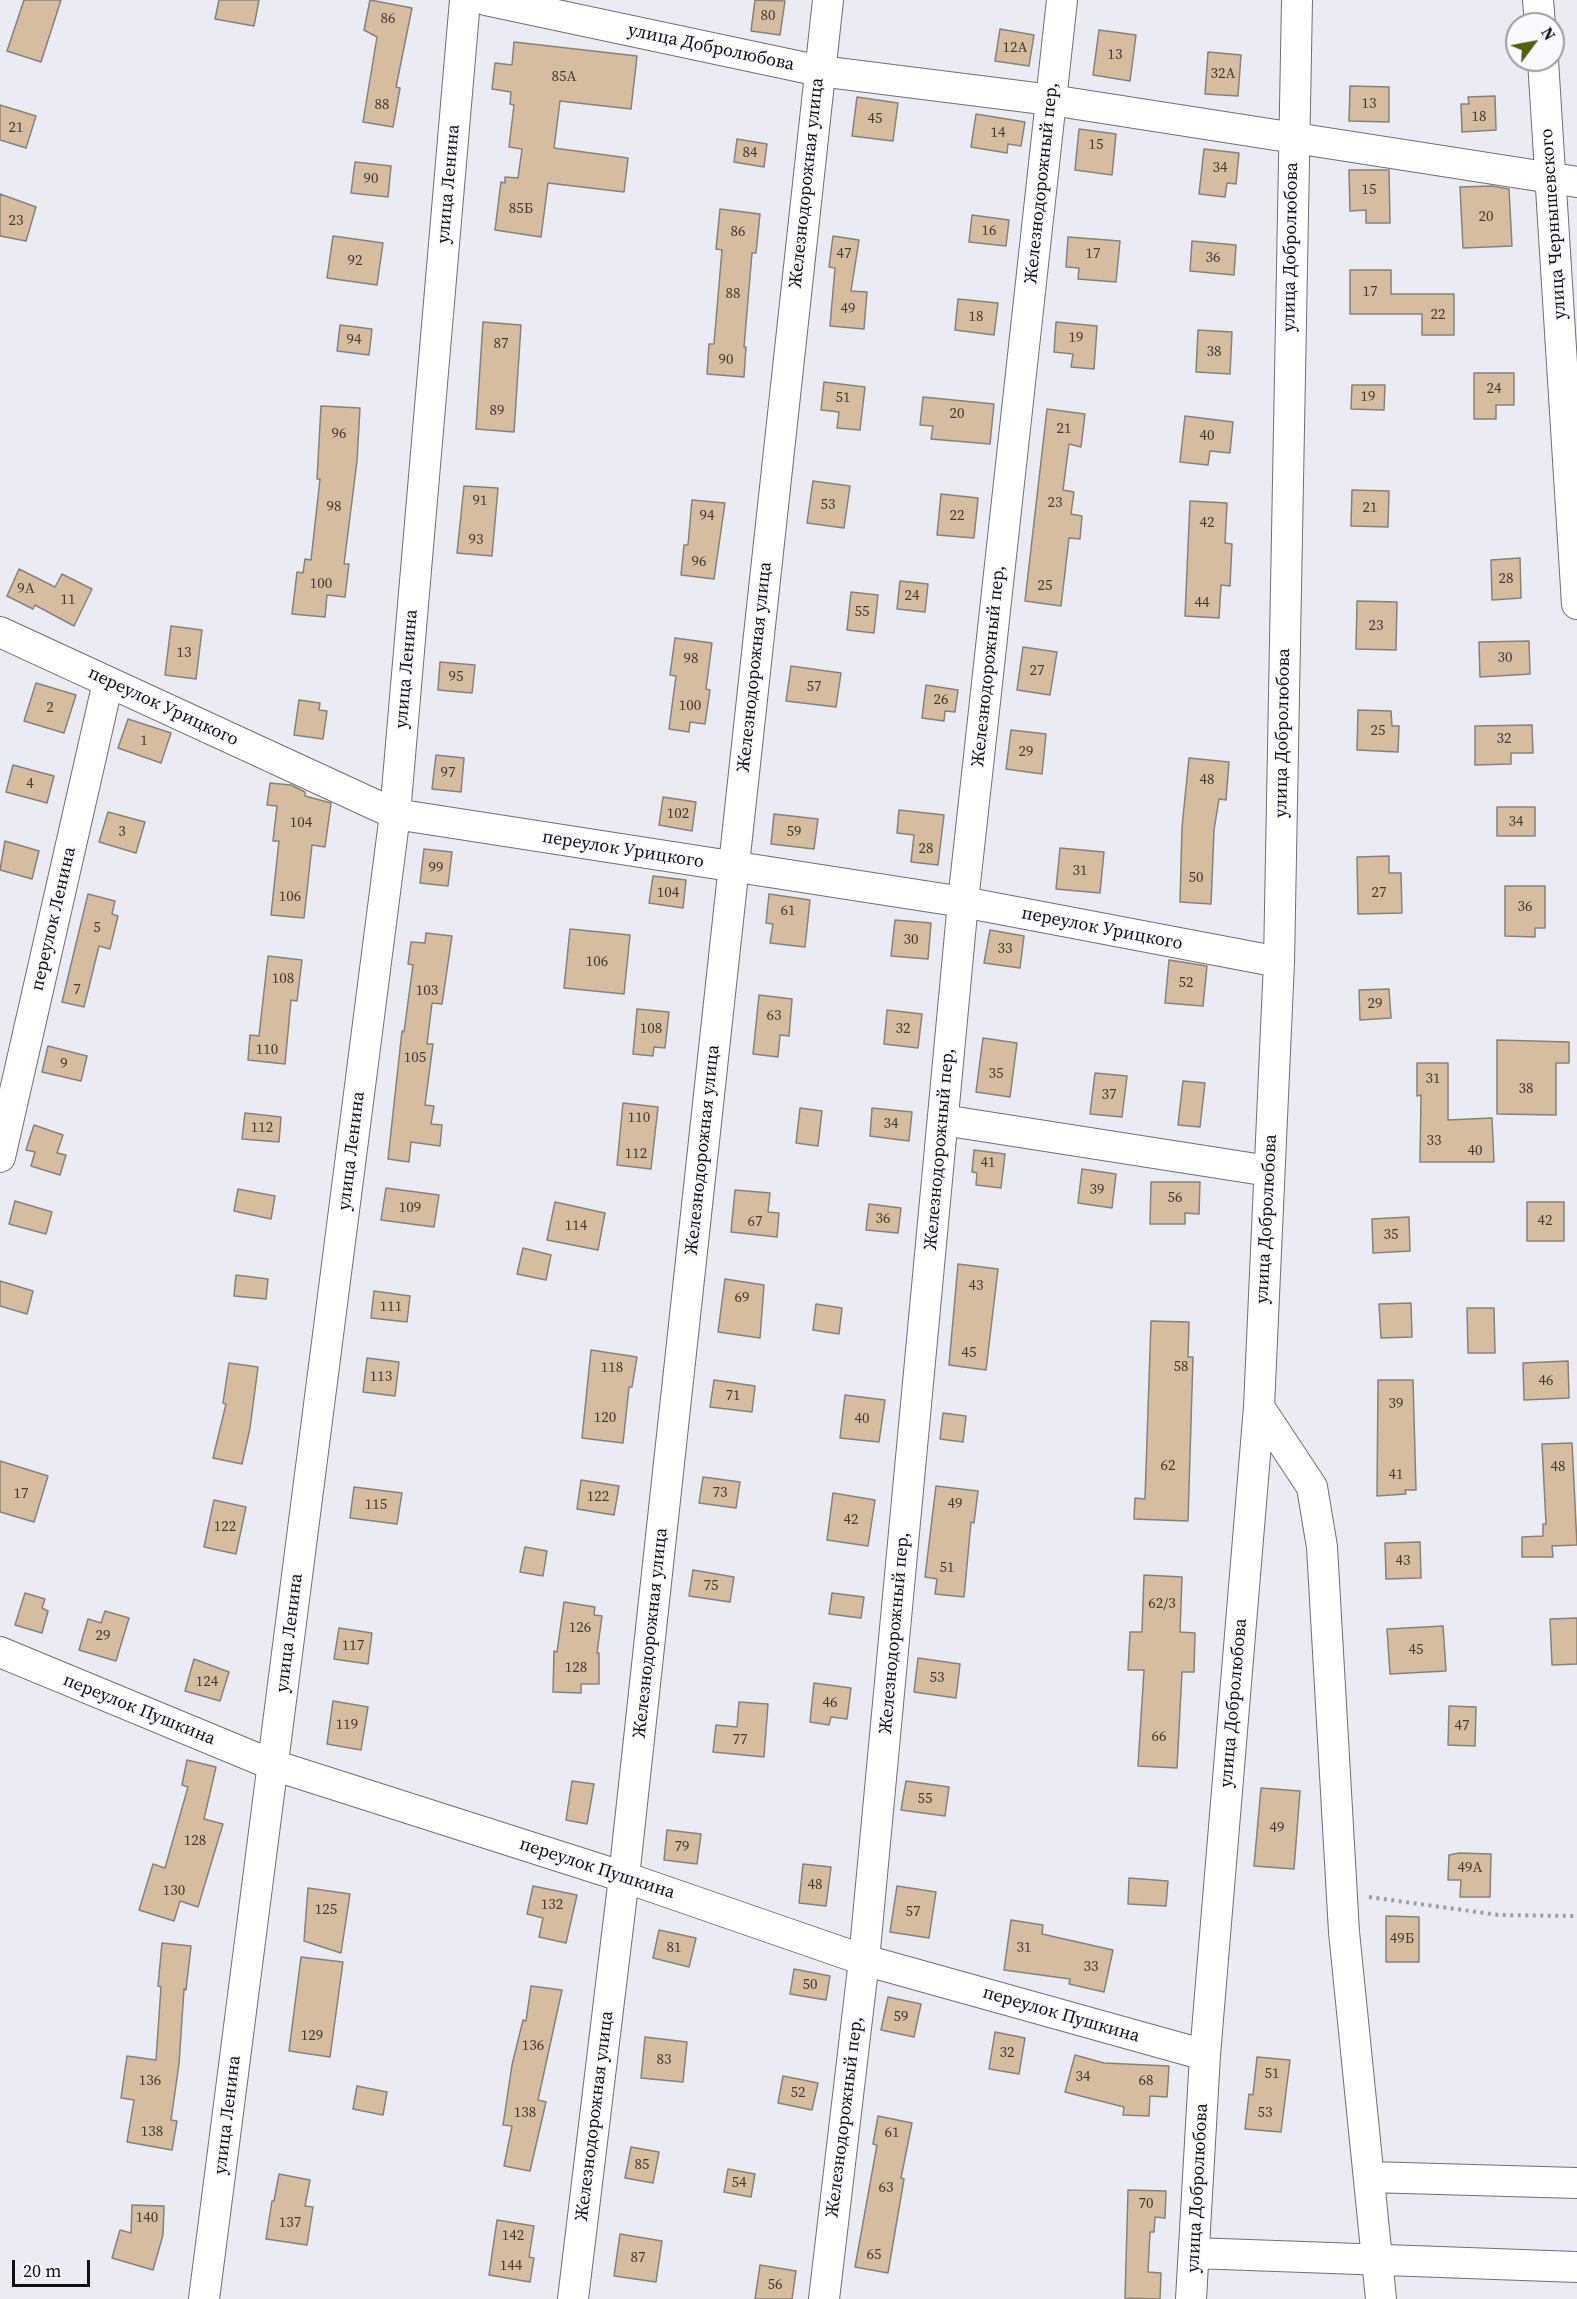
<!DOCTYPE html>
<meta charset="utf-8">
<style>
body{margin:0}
#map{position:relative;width:1577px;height:2299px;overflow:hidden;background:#ebecf3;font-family:"Source Serif 4",serif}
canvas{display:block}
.north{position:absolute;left:1505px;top:12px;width:60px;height:60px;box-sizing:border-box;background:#f9faff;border:2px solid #9b9ca0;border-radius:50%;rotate:58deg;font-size:16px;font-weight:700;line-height:24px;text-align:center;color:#0f1012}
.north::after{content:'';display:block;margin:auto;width:21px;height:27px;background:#4f6209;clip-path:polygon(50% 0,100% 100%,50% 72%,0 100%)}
.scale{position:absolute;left:12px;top:2260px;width:78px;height:27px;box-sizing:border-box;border:3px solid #0f1012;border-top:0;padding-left:8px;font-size:18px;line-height:21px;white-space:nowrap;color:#0f1012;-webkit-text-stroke:4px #f9faff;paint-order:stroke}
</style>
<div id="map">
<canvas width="1577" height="2299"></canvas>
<div class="north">N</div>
<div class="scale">20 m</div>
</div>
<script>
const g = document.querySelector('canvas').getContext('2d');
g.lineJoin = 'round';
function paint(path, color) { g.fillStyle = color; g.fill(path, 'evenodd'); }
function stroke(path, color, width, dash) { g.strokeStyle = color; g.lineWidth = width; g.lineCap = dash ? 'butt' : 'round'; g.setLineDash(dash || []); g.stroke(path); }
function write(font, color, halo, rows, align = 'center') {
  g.font = font + ' "Source Serif 4",serif'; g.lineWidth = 4.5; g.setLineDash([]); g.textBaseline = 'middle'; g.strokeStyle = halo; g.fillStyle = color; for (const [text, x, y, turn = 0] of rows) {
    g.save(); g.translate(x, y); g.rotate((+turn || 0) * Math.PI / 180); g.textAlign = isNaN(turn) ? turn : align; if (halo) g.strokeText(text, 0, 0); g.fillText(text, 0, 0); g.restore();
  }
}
const building = new Path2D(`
 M24,0H61L41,62L7,51Z
 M219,0H259L254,26L215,19Z
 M370,0L412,8L396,87L400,88L393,127L363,122L377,37L364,30Z
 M755,0L785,1L780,35L751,31Z
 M1000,29L1034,35L1029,66L995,61Z
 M1099,30L1136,35L1130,81L1093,75Z
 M514,42L637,56L631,109L560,101L554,148L628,158L624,192L548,183L541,237L495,230L501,182L505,183V177L518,178L522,149L509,147L514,105L510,104L511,92L492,89L495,63L512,65Z
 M1208,52L1241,55L1238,96L1205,94Z
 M1350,86L1389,87V122L1349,121Z
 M1495,96L1496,130L1462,132L1461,104H1469L1468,97Z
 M857,97L898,103L893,141L852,136Z
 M0,105L36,116L26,148L0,140Z
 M976,114L1025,122L1021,146L1008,144L1007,153L971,147Z
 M1079,129L1116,134L1112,175L1075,170Z
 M737,139L767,144L764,167L734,162Z
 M1204,149L1239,153L1236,184L1227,183L1225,197L1199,194Z
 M355,162L391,166L388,197L351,193Z
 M1349,170H1389L1390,223H1366V210L1350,211Z
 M1492,186L1509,189L1512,246L1463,248L1460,187Z
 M0,194L36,207L26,241L0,236Z
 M720,209L760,214L756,253H752L744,347H746L744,377L707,374L709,344H714L722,250L716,249Z
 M972,215L1009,220L1006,246L969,242Z
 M333,236L383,243L377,285L327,278Z
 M833,236L859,240L851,291L867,292L864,329L830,326L835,268L829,267Z
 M1068,237L1120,241L1116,282L1078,279L1079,268L1066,267Z
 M1192,241L1236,245L1234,275L1190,271Z
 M1350,270H1391V294H1454V335H1422V314H1350Z
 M958,299L998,303L994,335L955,330Z
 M483,322L521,325L514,432L476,429Z
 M1056,322L1097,326L1094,369L1071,367L1073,354L1054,352Z
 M340,325L372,329L369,355L337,351Z
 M1198,330L1232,332L1230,374L1196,372Z
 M1474,373H1514V405H1496V419H1474Z
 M824,382L865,387L860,430L837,428L839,412L821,410Z
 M1352,385H1385L1384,410L1351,409Z
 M923,397L994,404L990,444L931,439L933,426L920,425Z
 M321,406L360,408L357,461L344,564H349L345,597L327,595L325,617L292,614L297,572L303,573L305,559L311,560L320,479H317Z
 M1047,409L1085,414L1081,447L1069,444L1063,490L1074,492L1071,514L1082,516L1080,539L1069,538L1061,606L1025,601Z
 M1185,416L1233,422L1230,453L1210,451L1208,465L1180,462Z
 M813,481L850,486L844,528L807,523Z
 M464,486L498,488L492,556L457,553Z
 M1352,490L1389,491L1388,527L1351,526Z
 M941,494L978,498L974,538L937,535Z
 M692,500L725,503L714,579L681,575L684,545H688Z
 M1190,501L1227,503L1225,543L1232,544L1230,586L1221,585L1219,618L1185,616Z
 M1520,558L1521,598L1492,600L1491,560Z
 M19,569L55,587L62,574L92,589L74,626L35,605L33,609L7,596Z
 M900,581L928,584L925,612L897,609Z
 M851,592L878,595L874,633L847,630Z
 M1357,601L1397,602L1396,650L1356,649Z
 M171,626L202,630L196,679L165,675Z
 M675,638L712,643L706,689L710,690L705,724L690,722L689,732L669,729L676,676L670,675Z
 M1529,641L1530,674L1480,677L1479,642Z
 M1023,647L1057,652L1050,695L1017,690Z
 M440,662L475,665L472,693L438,690Z
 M791,666L841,673L836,707L786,701Z
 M36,683L76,695L64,733L24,721Z
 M926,685L958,690L955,712L945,711L944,721L922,718Z
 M299,700L320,703L319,710L327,711L323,739L294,735Z
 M1358,710L1391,711L1392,726H1399L1398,752L1357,750Z
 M128,719L171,733L161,763L118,748Z
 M1532,725L1533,753H1511V764L1475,765V726Z
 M1011,730L1046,734L1042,774L1006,769Z
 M436,755L464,758L461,792L432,789Z
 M1189,758L1229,762L1226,800L1219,799L1214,830L1211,904L1180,902L1182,827Z
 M13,765L54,776L47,803L6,792Z
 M270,783L291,785L305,792V796L331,803L325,847L312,845L304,918L271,915L279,841H273L277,806L267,805Z
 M663,797L696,802L692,831L659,825Z
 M1497,807H1535V836H1497Z
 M899,810L944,815L938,865L911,862L914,835L897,833Z
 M108,812L145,822L136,853L99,842Z
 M774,814L818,819L814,849L771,844Z
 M5,841L39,851L32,879L0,870Z
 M1060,848L1104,852L1100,893L1056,889Z
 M424,849L452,852L448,886L420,883Z
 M1389,856V873H1401L1402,913L1358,914L1357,857Z
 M653,876L686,880L683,908L649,903Z
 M1505,886H1545V928H1535V937L1505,936Z
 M88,894L115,901L112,914L118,916L110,949L99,946L84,1007L62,1002Z
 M769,894L810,900L805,947L770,943L773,924L766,923Z
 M895,920L931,923L928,959L891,956Z
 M570,929L630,935L624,994L564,988Z
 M990,930L1024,936L1020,968L984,963Z
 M426,933L452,936L442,1004L432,1003L427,1044H433L425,1105L434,1106L431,1124L442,1125L440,1146L411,1142L409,1162L388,1159L402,1031L404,1032L413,965L408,964L411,942L425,943Z
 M268,956L302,960L297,1001L291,1000L285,1064L248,1060L250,1035L259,1036Z
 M1169,960L1207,966L1203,1006L1165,1003Z
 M1389,989L1391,1018L1360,1020L1359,990Z
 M759,995L792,999L789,1036L780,1035L778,1057L753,1054Z
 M637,1009L669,1012L665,1048L654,1047L653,1056L633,1054Z
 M887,1010L922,1014L918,1048L884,1044Z
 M983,1038L1017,1043L1010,1097L976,1092Z
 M1497,1040L1569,1042V1063H1556V1115L1497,1114Z
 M48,1046L87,1056L81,1081L42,1072Z
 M1417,1063H1448V1120L1492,1118L1494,1162H1420L1421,1095L1417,1096Z
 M1095,1073L1127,1076L1122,1117L1090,1114Z
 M1183,1081L1205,1083L1200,1127L1178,1125Z
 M623,1103L658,1107L651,1169L617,1165Z
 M800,1108L822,1111L818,1146L796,1143Z
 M872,1108L912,1112L909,1141L870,1136Z
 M245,1113L281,1117L279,1142L242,1139Z
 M34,1125L63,1135L57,1153L66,1155L60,1175L31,1166L35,1152L26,1150Z
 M974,1150L1005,1154L1001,1188L976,1185L977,1173L972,1172Z
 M1082,1169L1116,1174L1112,1208L1078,1203Z
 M1151,1182H1200L1199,1214L1185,1213V1224H1150Z
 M386,1188L439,1195L434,1227L381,1220Z
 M238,1189L275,1196L271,1219L234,1211Z
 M735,1190L770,1193L768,1212L779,1213L777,1237L731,1232Z
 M15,1201L52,1212L46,1234L9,1224Z
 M555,1202L605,1213L598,1250L547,1240Z
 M1527,1202H1564V1241H1527Z
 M869,1204L901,1208L898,1233L866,1230Z
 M1409,1217L1410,1251L1373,1253L1372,1219Z
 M523,1248L551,1255L546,1280L517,1274Z
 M958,1264L998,1269L986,1370L949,1365Z
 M236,1275L268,1279L266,1299L234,1296Z
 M725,1279L764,1285L760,1338L718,1332Z
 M0,1281L33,1291L27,1314L0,1306Z
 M374,1291L410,1296L407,1322L371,1318Z
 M1411,1303L1412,1337L1381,1338L1379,1304Z
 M816,1304L842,1308L839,1334L813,1330Z
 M1467,1308H1494L1495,1353H1468Z
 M1151,1321L1189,1322L1188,1357H1193L1188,1521L1134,1519L1135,1498L1145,1499Z
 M591,1350L637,1357L632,1387H629L623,1443L582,1438Z
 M367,1358L399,1362L395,1396L363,1392Z
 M1568,1361L1569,1398L1524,1400L1523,1363Z
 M229,1363L258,1367L250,1428L242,1464L213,1458L226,1404L223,1403Z
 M714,1380L755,1386L752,1412L710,1407Z
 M1378,1380H1413L1416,1490H1405L1406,1494L1377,1496Z
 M845,1395L885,1400L879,1442L840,1438Z
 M943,1413L966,1416L963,1442L940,1439Z
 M1572,1443L1577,1545L1552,1546L1553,1557H1522V1537L1543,1536V1524H1546L1542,1444Z
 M0,1461L48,1476L34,1522L0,1512Z
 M703,1477L740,1482L736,1508L699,1503Z
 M581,1480L619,1486L614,1515L577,1509Z
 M936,1486L978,1491L974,1523L971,1522L964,1597L935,1594L937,1579L925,1577Z
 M354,1487L402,1493L397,1524L350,1518Z
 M833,1493L875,1500L868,1546L827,1540Z
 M214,1500L246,1507L236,1554L204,1547Z
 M1420,1542L1421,1578L1386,1579L1385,1543Z
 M525,1547L547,1551L543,1576L520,1572Z
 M693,1570L734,1577L730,1602L689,1596Z
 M1144,1575L1182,1577L1180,1632L1195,1633L1194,1672H1182L1177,1768L1138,1766L1144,1670H1128L1130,1632H1142Z
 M25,1593L45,1599L42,1608L48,1611L42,1633L15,1625Z
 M832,1593L864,1597L861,1618L829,1614Z
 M564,1602L595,1607L594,1615L602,1616L597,1653H599V1684H581V1693L553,1692L554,1651L557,1652Z
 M105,1611L129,1618L116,1661L79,1650L88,1619L101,1623Z
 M1577,1618V1664L1552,1665L1550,1619Z
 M1443,1626L1446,1671L1390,1674L1387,1629Z
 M339,1628L372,1633L368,1664L334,1659Z
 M918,1658L960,1664L956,1698L914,1692Z
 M194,1659L229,1672L220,1701L185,1691Z
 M814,1683L851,1688L847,1719L831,1717L829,1725L810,1722Z
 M333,1701L368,1707L361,1750L327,1744Z
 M739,1702L768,1704L764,1757L713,1752L716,1725L737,1727Z
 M1449,1706L1476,1707L1475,1746L1448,1745Z
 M187,1760L216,1767L204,1819L223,1824L198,1907L180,1901L174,1921L139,1910L153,1864L165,1868L188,1787L182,1785Z
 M572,1781L594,1784L587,1824L566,1820Z
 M906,1781L949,1787L945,1816L901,1810Z
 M1261,1788L1300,1791L1294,1869L1254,1866Z
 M667,1830L701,1834L697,1864L664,1860Z
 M1459,1853L1491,1854L1490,1897H1460L1461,1880H1448L1449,1855Z
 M803,1864L831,1867L826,1906L799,1903Z
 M1129,1878L1168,1881L1166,1906L1128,1904Z
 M533,1886L577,1895L566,1943L539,1937L543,1918L527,1914Z
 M897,1886L936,1892L929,1938L890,1932Z
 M308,1888L350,1894L341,1953L304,1941Z
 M1386,1916L1419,1917V1962H1386Z
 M1011,1920L1043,1925L1042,1934L1113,1950L1104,1992L1069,1984L1070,1979L1004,1970Z
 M659,1930L696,1938L689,1967L653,1958Z
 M162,1943L191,1946L186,1990L184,1989L179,2064L171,2120L177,2121L172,2150L127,2142L134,2100L121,2098L127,2056L156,2060L161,1987L158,1986Z
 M301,1957L343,1962L330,2057L289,2051Z
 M794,1969L830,1976L826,2000L790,1994Z
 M531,1986L562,1990L538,2100L546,2102L530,2171L504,2166L512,2126L503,2125L512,2065L523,2020L526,2021Z
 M888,1997L921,2004L914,2037L881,2030Z
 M995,2032L1025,2038L1019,2074L989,2069Z
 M645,2037L687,2042L683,2082L641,2078Z
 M1075,2055L1104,2063L1169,2066L1167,2097L1150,2096L1149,2116L1123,2115L1124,2107L1065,2092Z
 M1257,2057L1290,2060L1281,2132L1245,2129L1249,2094L1253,2095Z
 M783,2076L818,2083L812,2110L778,2103Z
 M357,2086L387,2092L383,2115L353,2109Z
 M878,2116L912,2123L901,2178L904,2179L888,2273L855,2267L877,2145L873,2144Z
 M631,2147L659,2152L653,2183L625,2178Z
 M728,2169L755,2174L751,2197L724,2192Z
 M279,2174L310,2180L305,2206L313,2207L307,2245L266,2239L272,2201H274Z
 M1128,2190L1166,2191L1165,2218L1155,2217L1154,2232H1150L1148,2272L1161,2273L1160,2299L1125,2298Z
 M132,2205L164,2206L163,2235L153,2270L112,2258L120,2230L131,2233Z
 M497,2220L534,2226L529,2257L534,2258L530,2282L489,2275Z
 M620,2234L662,2241L656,2282L614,2276Z
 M760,2265L796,2271L792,2299H755Z`);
paint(building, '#d6bd9f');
stroke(building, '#86817d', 1.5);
const minor = new Path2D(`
 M486,0L820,71L1051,100L1577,182
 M1538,0L1540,24
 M1543,60L1577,604
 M0,632L395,814L963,902L1279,962
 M943,1120L1269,1171
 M0,1157L108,682
 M1259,1407L1312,1487L1322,1547L1344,1932L1381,2299
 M0,1652L273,1765L624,1877L864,1960L1205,2055
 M1369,2177L1577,2183
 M1194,2253L1577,2267
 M204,2299L395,814L465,0
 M573,2299L624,1877L828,0
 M824,2299L864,1960L963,902L1062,0
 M1191,2299L1205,2055L1259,1407L1279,962L1297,0`);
stroke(minor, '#6f6f75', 32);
stroke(new Path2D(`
 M1369,1897L1499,1915L1577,1916`), '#9c9da2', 4, [3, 4.5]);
stroke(minor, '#fff', 30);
write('15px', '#413b35', null, [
 ["80",768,16],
 ["86",388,19],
 ["12А",1015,48],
 ["13",1115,55],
 ["32А",1223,74],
 ["85А",564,77],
 ["13",1369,104],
 ["88",382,105],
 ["18",1479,117],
 ["45",875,119],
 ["21",16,128],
 ["14",998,133],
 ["15",1096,145],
 ["84",750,153],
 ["34",1220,168],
 ["90",371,179],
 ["15",1369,190],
 ["85Б",521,209],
 ["20",1486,217],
 ["23",16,221],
 ["16",989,231],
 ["86",738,232],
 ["47",844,254],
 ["17",1093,254],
 ["36",1213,258],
 ["92",355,261],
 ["17",1370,292],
 ["88",733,294],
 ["49",848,309],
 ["22",1438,315],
 ["18",976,317],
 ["19",1076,338],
 ["94",354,340],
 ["87",501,344],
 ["38",1214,352],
 ["90",726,360],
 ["24",1494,389],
 ["19",1368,397],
 ["51",843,398],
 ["89",497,411],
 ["20",957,414],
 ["21",1064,429],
 ["96",339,434],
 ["40",1207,436],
 ["91",480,501],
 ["23",1055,503],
 ["53",828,505],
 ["98",334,507],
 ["21",1370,508],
 ["94",707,516],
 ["22",957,516],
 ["42",1207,523],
 ["93",476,540],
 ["96",699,562],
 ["28",1506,579],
 ["100",321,584],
 ["25",1045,586],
 ["9А",26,589],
 ["24",912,596],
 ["11",68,600],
 ["44",1202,603],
 ["55",862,612],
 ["23",1376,626],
 ["13",184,653],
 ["30",1505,658],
 ["98",691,659],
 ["27",1037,671],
 ["95",456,677],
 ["57",814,687],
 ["26",941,700],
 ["100",690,706],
 ["2",50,708],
 ["25",1378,731],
 ["32",1504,739],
 ["1",144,741],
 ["29",1026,752],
 ["97",448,773],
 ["48",1207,780],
 ["4",30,784],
 ["102",678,814],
 ["34",1516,822],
 ["104",301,823],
 ["3",122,832],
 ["59",794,832],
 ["28",926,849],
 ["99",436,868],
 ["31",1080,871],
 ["50",1196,878],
 ["104",668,893],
 ["27",1379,893],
 ["106",290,897],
 ["36",1525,907],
 ["61",788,911],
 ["5",97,928],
 ["30",911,940],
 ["33",1005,949],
 ["106",597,962],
 ["108",283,979],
 ["52",1186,983],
 ["7",77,990],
 ["103",427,991],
 ["29",1375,1004],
 ["63",774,1016],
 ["108",651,1029],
 ["32",903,1029],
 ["110",267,1050],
 ["105",415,1058],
 ["9",64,1064],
 ["35",996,1074],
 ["31",1433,1079],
 ["38",1526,1089],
 ["37",1109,1095],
 ["110",639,1118],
 ["34",891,1124],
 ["112",262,1128],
 ["33",1434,1141],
 ["40",1475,1151],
 ["112",636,1154],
 ["41",988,1163],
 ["39",1097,1190],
 ["56",1175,1198],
 ["109",410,1208],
 ["36",883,1219],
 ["42",1545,1221],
 ["67",755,1222],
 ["114",576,1226],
 ["35",1391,1235],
 ["43",976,1286],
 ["69",742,1298],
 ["111",391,1307],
 ["45",969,1353],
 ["58",1181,1367],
 ["118",612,1368],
 ["113",381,1377],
 ["46",1546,1381],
 ["71",733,1396],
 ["39",1396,1404],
 ["120",605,1418],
 ["40",862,1419],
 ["62",1168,1466],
 ["48",1558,1467],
 ["41",1396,1475],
 ["73",720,1493],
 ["17",21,1494],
 ["122",598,1497],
 ["49",955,1504],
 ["115",376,1505],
 ["42",851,1520],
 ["122",225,1527],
 ["43",1403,1561],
 ["51",947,1568],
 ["75",711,1586],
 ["62/3",1162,1604],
 ["126",580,1628],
 ["29",103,1636],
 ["117",353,1646],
 ["45",1416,1650],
 ["128",576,1668],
 ["53",937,1678],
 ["124",207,1682],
 ["46",830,1703],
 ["119",347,1725],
 ["47",1462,1726],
 ["66",1159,1737],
 ["77",740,1740],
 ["55",925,1799],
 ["49",1277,1828],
 ["128",195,1841],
 ["79",682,1847],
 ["49А",1470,1868],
 ["48",815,1885],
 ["130",174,1891],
 ["132",552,1905],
 ["125",326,1910],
 ["57",913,1912],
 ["49Б",1402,1939],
 ["81",674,1948],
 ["31",1024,1948],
 ["33",1091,1967],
 ["50",810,1985],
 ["59",901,2017],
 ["129",312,2036],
 ["136",533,2046],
 ["32",1007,2053],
 ["83",664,2060],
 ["51",1272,2074],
 ["34",1083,2077],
 ["136",150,2081],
 ["68",1146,2081],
 ["52",798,2093],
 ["138",525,2113],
 ["53",1265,2113],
 ["138",152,2132],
 ["61",892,2133],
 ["85",642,2165],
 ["54",739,2183],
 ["63",886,2188],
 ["70",1146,2204],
 ["140",147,2218],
 ["137",290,2223],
 ["142",513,2236],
 ["65",874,2255],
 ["87",638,2258],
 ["144",511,2266],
 ["56",775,2285]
]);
write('18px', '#0f1012', '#f9faff', [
 ["улица Добролюбова",711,48,12],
 ["Железнодорожная улица",807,183,-84],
 ["Железнодорожный пер,",1042,183,-84],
 ["улица Ленина",449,184,-85],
 ["улица Чернышевского",1554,224,-94],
 ["улица Добролюбова",1291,247,-89],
 ["Железнодорожный пер,",989,666,-84],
 ["Железнодорожная улица",755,667,-84],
 ["улица Ленина",407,669,-85],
 ["переулок Урицкого",163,707,25],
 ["улица Добролюбова",1283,733,-89],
 ["переулок Урицкого",623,850,9],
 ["переулок Ленина",54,919,-77],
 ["переулок Урицкого",1102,929,11],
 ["Железнодорожный пер,",940,1149,-85],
 ["Железнодорожная улица",703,1150,-84],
 ["улица Ленина",352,1151,-83],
 ["улица Добролюбова",1267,1219,-87],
 ["улица Ленина",290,1633,-83],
 ["Железнодорожная улица",651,1633,-84],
 ["Железнодорожный пер,",895,1633,-85],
 ["улица Добролюбова",1234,1703,-85],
 ["переулок Пушкина",139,1710,22],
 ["переулок Пушкина",597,1869,18],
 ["переулок Пушкина",1061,2015,16],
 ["улица Ленина",228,2115,-83],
 ["Железнодорожная улица",595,2116,-83],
 ["Железнодорожный пер,",845,2117,-83],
 ["улица Добролюбова",1198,2188,-87]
]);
</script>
